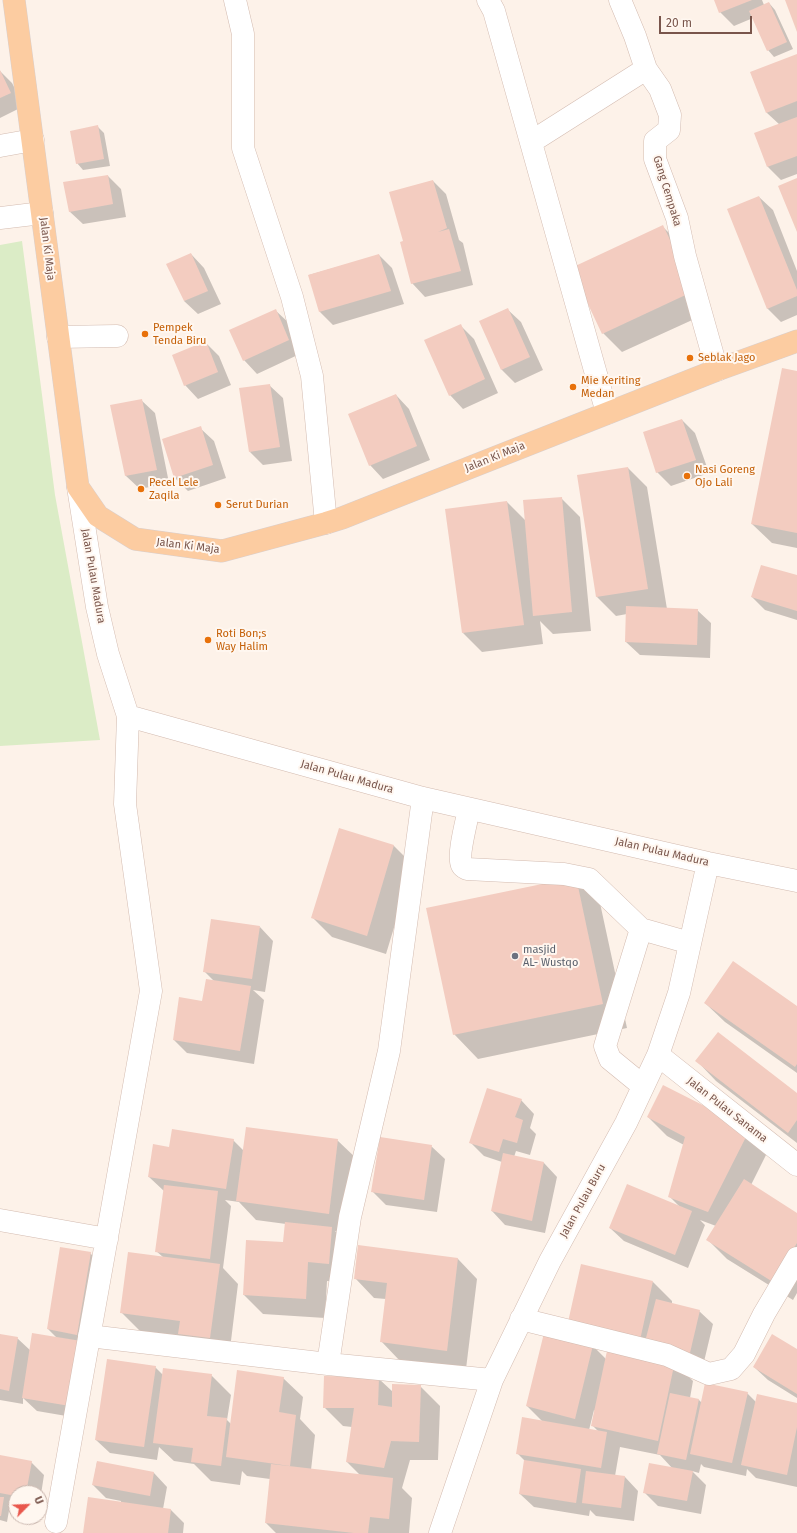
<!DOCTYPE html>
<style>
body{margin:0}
#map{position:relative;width:797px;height:1533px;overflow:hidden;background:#fdf2e9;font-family:"Fira Sans",sans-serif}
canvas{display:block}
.north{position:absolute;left:8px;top:1485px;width:40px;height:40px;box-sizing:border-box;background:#fff7f0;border:1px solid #c9b6ae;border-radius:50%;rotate:66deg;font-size:11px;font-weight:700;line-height:16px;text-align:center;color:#79554b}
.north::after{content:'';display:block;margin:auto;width:14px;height:18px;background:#e9574c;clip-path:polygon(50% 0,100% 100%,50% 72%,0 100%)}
.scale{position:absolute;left:659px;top:16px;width:93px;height:18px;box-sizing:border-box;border:2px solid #79554b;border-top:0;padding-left:5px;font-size:12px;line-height:14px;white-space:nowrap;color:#79554b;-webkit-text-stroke:3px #fff7f0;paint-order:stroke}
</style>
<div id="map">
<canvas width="797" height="1533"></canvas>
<div class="north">U</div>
<div class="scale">20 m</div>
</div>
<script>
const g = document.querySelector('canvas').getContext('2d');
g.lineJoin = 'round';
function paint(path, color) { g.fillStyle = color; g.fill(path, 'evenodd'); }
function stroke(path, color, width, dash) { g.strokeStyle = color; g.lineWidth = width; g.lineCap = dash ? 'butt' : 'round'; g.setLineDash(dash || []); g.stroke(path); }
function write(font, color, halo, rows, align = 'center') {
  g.font = font + ' "Fira Sans",sans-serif'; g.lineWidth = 4; g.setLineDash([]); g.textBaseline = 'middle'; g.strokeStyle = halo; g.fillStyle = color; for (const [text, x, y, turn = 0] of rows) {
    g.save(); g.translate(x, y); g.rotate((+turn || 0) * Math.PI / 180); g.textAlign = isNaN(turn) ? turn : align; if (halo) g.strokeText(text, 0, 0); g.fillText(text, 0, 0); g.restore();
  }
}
paint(new Path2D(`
 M22,241L55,495L100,740L0,746V245Z`), '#dbecc6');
paint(new Path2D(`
 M715,0H762L764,5L769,3L775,10L793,49L774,57L768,50L753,18L734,26L720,12Z
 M797,55V174L781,180L768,167L755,134L780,125L767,113L751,73Z
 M0,71L12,83L24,106L0,118Z
 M98,127L104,133L110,166L83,170L77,163Z
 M108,176L121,189L126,217L83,224L69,211Z
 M433,181L446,194L459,240L463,243L473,285L425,297L412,283L404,242Z
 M759,197L773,210L797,271V315L781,322L767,308Z
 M663,227L682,246L712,311L622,352L603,333Z
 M191,254L204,268L221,304L198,314L184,301Z
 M379,255L392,268L404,304L333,325L320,312L309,275Z
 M507,309L521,322L543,370L515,383L502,370L481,321Z
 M275,310L289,323L302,353L257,374L244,360Z
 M460,325L474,339L498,393L463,409L450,395Z
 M206,343L219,356L231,385L198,399L185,385Z
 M797,372V548L772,543L752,524Z
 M269,385L283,398L292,461L263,465L250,452Z
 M396,395L409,409L430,460L383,479L370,465Z
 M141,400L155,413L169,483L140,489L126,476L111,406Z
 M682,420L695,433L709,473L671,486L657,472Z
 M200,428L214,441L226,478L188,491L175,478Z
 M628,468L647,487L667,609L697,610L711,623L710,658L640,655L626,642L627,614L616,616L597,597Z
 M561,498L580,517L591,631L553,634L540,621L543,644L482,652L463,633L507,502L526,521Z
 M797,577V620L765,610L752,597Z
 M340,829L394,846L413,865L386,954L332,937L313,918Z
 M576,878L600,903L627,1028L478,1059L454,1034Z
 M260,927L273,941L265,992L253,990L264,1000L254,1064L187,1053L174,1040L203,1002L214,981L204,971Z
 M705,1003L797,1007V1073L725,1022Z
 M697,1061L797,1094V1143L716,1081Z
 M521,1100L534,1114L530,1128L536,1134L530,1155L516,1151L514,1157L544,1163L557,1177L545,1233L505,1225L492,1211L502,1162L484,1156L471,1143Z
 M648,1117L749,1130L769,1149L751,1185L797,1214V1293L793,1300L727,1259L708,1240L716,1226L700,1220L705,1225L688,1268L624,1241L610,1228L680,1207L669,1196L684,1145L667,1136Z
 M233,1140L244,1151L337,1140L357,1159L348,1233L335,1231L351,1247L348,1283L327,1281L325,1318L263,1314L244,1295L247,1241L284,1243L286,1224L256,1220L239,1202L225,1200L231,1206L223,1268L238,1284L229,1357L141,1332L121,1312L163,1257L156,1251L164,1191L149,1177L170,1148Z
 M431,1146L445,1159L437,1212L386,1205L372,1191Z
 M359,1246L458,1259L477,1279L466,1369L400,1361L381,1341L386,1299L374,1298L355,1278Z
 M90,1253L103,1266L84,1419L37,1411L23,1398V1404L0,1400V1335L17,1338L31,1351L57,1338L48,1329Z
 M582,1265L653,1282L672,1301V1304L699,1311L713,1324L702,1370L675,1363L693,1381L690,1398L699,1400L702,1403L747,1393L756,1402L797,1404V1487L756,1478L747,1469L746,1476L704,1467L701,1464L699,1473L692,1471L706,1485L701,1514L658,1506L645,1493L673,1469L660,1455L620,1447L615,1476L625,1477L638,1491L634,1521L596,1516L590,1510L589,1516L534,1507L520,1494L525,1461L517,1453L543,1422L527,1406L593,1346L607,1360L609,1346ZM594,1410L595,1411L592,1425L598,1431L589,1430Z
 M797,1350V1398L768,1380L754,1367Z
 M155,1367L163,1375H211L231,1395L227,1420L231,1424L283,1378L303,1397L300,1419L315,1435L311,1470L360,1475L347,1462L352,1427L343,1426L324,1407L378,1378L393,1392L420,1386L440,1406L438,1460H410L402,1488L412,1498L409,1533H276L266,1523L270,1479L247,1476L242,1471L240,1485L211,1481L194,1464L174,1461L159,1447L157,1460L110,1453L96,1440Z
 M0,1456L31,1462L44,1475L40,1501V1493H16V1506L10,1505L7,1522L0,1520Z
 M97,1462L154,1473L167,1487L163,1509L171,1510L184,1523L183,1533H84L121,1503V1501L106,1498L93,1485Z`), '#0003');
paint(new Path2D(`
 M714,0H752L719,13Z
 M785,0H797V32Z
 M769,2L787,42L767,51L749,11Z
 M797,54V101L766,113L750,72Z
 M0,70L11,93L0,98Z
 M797,117V156L767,167L754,133Z
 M98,125L104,159L76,164L70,131Z
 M108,175L113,204L69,212L63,182Z
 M797,178V232L778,186Z
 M433,180L447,228L438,232L449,229L461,271L411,284L400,242L403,241L389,192Z
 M759,196L797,290V296L767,309L727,209Z
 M663,225L694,291L602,334L571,268Z
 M191,253L208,291L184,301L166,264Z
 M379,254L391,291L319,312L308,275Z
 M508,308L530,357L501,370L479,321Z
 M276,309L289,340L243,361L229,330Z
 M461,324L485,379L449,396L424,340Z
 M206,341L218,372L184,386L172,355Z
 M782,368L797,371V533L751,524Z
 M270,384L280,447L249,452L239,388Z
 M396,394L417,446L369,466L348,414Z
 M142,399L157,470L125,476L110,405Z
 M682,419L696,460L656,473L643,432Z
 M201,426L213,465L174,478L162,439Z
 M628,467L648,589L596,597L577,475Z
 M562,497L572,612L533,616L523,500Z
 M507,501L524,625L462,633L445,509Z
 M761,565L797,575V611L751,597Z
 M626,606L698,609L697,645L625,642Z
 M339,828L394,845L367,936L311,918Z
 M576,877L603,1004L453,1035L426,908Z
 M211,919L260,926L252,979L203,972Z
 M733,961L797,1006V1064L795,1067L704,1003Z
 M206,979L251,986L240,1051L173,1040L179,997L202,1001Z
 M718,1032L797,1093V1120L788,1133L695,1061Z
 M663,1085L750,1129L708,1212L668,1197L685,1137L647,1117Z
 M487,1088L522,1099L515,1117L523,1120L517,1143L503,1139L499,1152L469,1143Z
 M246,1127L338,1139L329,1214L236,1201Z
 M172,1129L234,1139L226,1189L148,1177L153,1144L169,1147Z
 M380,1137L432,1145L424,1200L371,1192Z
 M503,1153L544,1162L532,1221L491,1211Z
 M744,1179L797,1213V1243L773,1282L706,1240Z
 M627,1184L692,1211L675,1255L609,1228Z
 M164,1185L218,1191L210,1259L155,1252Z
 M285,1222L332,1227L329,1264L308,1262L306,1299L243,1295L246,1240L283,1242Z
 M358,1245L458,1258L447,1351L380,1342L387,1283L354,1279Z
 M60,1247L91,1252L77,1335L47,1329Z
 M128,1252L220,1264L210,1338L178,1334L180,1321L120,1313Z
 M581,1264L653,1281L640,1340L568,1322Z
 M656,1299L700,1310L689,1357L644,1346Z
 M32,1333L81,1341L70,1406L22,1398Z
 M544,1333L593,1345L575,1419L526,1406Z
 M0,1334L18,1337L9,1391L0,1389Z
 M772,1334L797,1349V1394L753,1367Z
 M608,1346L675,1361L658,1441L591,1426Z
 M107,1359L156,1366L144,1447L95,1440Z
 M163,1368L212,1374L207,1416L227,1418L221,1466L191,1462L193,1448L153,1443Z
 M237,1370L284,1377L279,1412L296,1415L290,1466L226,1457Z
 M324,1376L379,1377L378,1405L392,1407V1384L421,1385L419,1442L391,1441L384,1468L346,1462L354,1408H323Z
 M705,1383L748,1392L732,1463L690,1454Z
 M670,1393L699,1399L686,1460L657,1454Z
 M757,1394L797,1403V1427L787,1475L741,1465Z
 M522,1417L607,1432L601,1468L516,1454Z
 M0,1455L32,1461L26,1493H16V1496L0,1493Z
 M524,1460L581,1469L576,1503L519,1494Z
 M97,1461L154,1472L150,1496L92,1485Z
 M649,1463L693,1471L687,1501L643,1493Z
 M271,1464L393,1478L389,1519L370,1517L368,1533H354L265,1523Z
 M586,1471L625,1476L621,1508L582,1503Z
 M0,1497H4L1,1516H0Z
 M88,1497L171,1509L168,1533H83Z`), '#f3ccc0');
const minor = new Path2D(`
 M235,0L243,34V148L292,297L312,376L326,523
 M488,0L494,11L607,413
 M620,0L635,36L646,69L660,89L670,115L669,130L655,141V159L677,218L685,256L717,370
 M531,142L646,69
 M0,146L33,140
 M0,218L42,213
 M58,337L117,336
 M78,487L97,607L108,654L128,716L423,798L708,863L797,881
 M469,809C467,820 457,856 462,865C463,867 465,868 467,869L564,874L589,879L641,929
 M658,1055L797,1165
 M643,1086L610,1059L605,1046L641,929L690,943
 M0,1220L107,1239
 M521,1319L667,1355L709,1374L731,1369L744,1354L764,1314L797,1258
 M89,1336L328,1364L492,1380
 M328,1364L350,1217L389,1051L423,798
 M56,1522L151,991L125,804L128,716
 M440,1533L492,1380L550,1261L626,1123L658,1055L679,993L708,863`);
const major = new Path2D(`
 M14,0L78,487L98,516L135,539L222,551L326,523L342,518L717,370L797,341`);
stroke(minor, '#d3bbb0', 23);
stroke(major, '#d9cfcd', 23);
stroke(minor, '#fff', 22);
stroke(major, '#fccca1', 22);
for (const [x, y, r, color] of [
 [145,334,4,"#e8710a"],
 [690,358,4,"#e8710a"],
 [573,387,4,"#e8710a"],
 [687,476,4,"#e8710a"],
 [141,489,4,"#e8710a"],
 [218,505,4,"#e8710a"],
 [208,640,4,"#e8710a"],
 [515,956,4,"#6b7280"]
]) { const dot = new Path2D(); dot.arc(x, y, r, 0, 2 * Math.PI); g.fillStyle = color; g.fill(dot); stroke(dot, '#fff7f0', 1.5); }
write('11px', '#79554b', '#fff7f0', [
 ["Gang Cempaka",667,191,73],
 ["Jalan Ki Maja",47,249,83],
 ["Jalan Ki Maja",495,457,-22],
 ["Jalan Ki Maja",188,546,7],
 ["Jalan Pulau Madura",93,576,80],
 ["Jalan Pulau Madura",347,777,16],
 ["Jalan Pulau Madura",662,852,13],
 ["Jalan Pulau Sanama",727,1110,38],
 ["Jalan Pulau Buru",583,1201,-61]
]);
write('11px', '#c56008', '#fff7f0', [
 ["Pempek",153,328],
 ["Tenda Biru",153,341],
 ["Seblak Jago",698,358],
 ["Mie Keriting",581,381],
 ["Medan",581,394],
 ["Nasi Goreng",695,470],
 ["Ojo Lali",695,483],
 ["Pecel Lele",149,483],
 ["Zaqila",149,496],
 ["Serut Durian",226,505],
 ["Roti Bon;s",216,634],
 ["Way Halim",216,647]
], 'left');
write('11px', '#5b616d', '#fff7f0', [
 ["masjid",523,950],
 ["AL- Wustqo",523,963]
], 'left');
</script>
